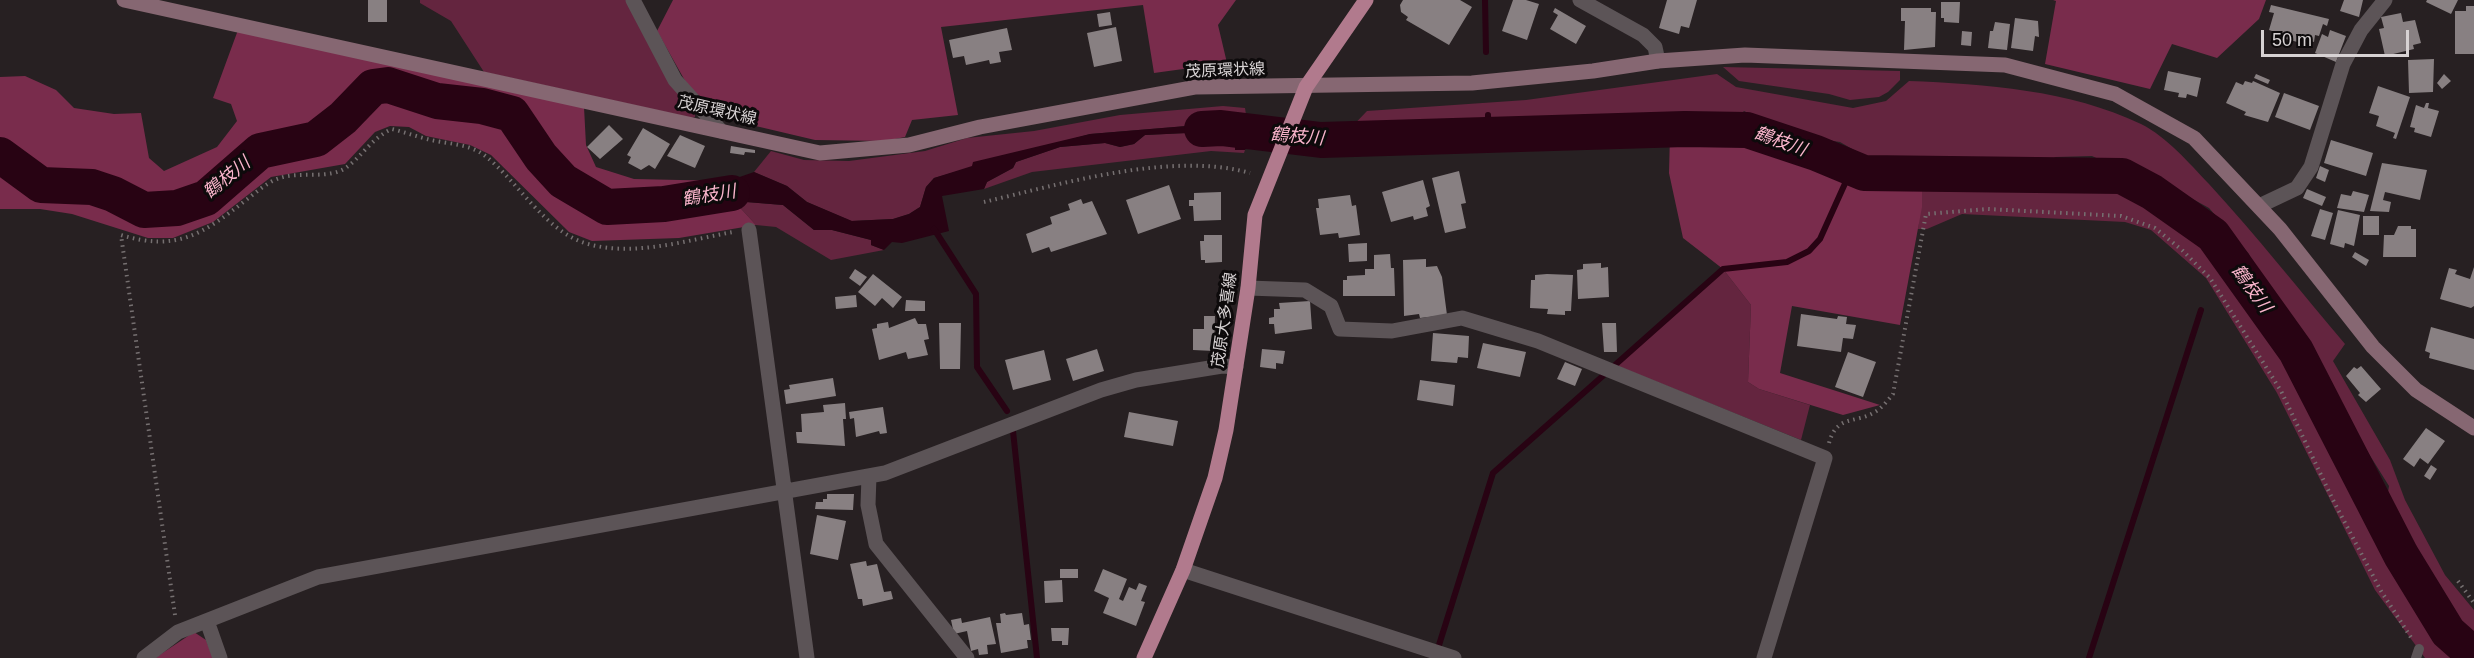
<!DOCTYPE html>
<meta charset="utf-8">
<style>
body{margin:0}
#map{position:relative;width:2474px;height:658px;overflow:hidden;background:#272022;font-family:Helvetica,sans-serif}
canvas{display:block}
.scale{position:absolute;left:2261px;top:30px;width:148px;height:27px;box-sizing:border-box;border:3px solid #d7d2d3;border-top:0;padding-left:8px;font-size:18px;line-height:21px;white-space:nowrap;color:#d7d2d3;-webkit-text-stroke:4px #0d0a0b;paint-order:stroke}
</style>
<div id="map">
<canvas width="2474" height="658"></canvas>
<div class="scale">50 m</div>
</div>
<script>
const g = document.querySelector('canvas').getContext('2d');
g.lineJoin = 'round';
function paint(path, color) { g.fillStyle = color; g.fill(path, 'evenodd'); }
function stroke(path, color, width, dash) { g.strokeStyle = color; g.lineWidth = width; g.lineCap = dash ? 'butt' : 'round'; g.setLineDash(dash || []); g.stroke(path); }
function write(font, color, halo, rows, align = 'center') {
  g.font = font + ' Helvetica,"Noto Sans JP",sans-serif'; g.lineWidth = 6; g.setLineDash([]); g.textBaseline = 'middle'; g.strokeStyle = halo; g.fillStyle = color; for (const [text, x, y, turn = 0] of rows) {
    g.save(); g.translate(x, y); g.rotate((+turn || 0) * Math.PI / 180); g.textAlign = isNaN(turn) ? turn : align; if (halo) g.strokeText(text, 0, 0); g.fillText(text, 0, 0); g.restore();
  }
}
paint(new Path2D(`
 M420,0H626L695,112V117L692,118L484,72L451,21L420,3Z
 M1723,67L1900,71V80L1888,92L1879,97L1850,100L1829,94L1739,81Z
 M1717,74L1736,87L1853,108L1886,101L1909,81C1985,84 2070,90 2141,124C2167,137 2189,163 2209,184C2257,236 2300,291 2345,344L2333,361L2390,460L2405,500L2445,575L2474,610V647L2428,591L2385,511L2389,486L2292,331L2266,284L2258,278L2249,254L2209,208L2189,197L2152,184L2092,156L2056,157L2049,160H1998L1981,167L1884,164L1866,157L1840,142L1792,135L1744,111L1735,121L1594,122L1590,127L1490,130V116H1485L1484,130L1343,136L1367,111L1526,100Z
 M1223,106L1245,108L1247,121L1090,134L934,178L926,187L920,207L909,214L893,219L851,221L807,202L787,186L754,172L771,151L804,160L849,161L925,151L967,138L1034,131L1120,115Z
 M1208,132L1224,134L1235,142L1236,149L1245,150L1244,153L1211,151L1032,172L984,189L987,182L1013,168L1016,162L1060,147L1105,143L1120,147L1134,144L1145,135Z
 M1994,178L2120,182L2152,195L2186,221L2218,250L2256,300L2424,606L2444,631L2473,658H2425L2375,590L2277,393L2206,278L2151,230L2125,222L1962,214L1927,229H1918L1922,183Z
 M734,201L783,205L814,230H832L871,240V245L884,250L831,260L776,227L756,225Z
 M1723,269L1751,305L1748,382L1759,389L1810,405L1801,440L1615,365Z`), '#64253f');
paint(new Path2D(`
 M673,0H1236L1218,25L1227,63L1154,73L1143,5L941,27L958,115L912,120L905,137L885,141L815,140L726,119L688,86L657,31Z
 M2053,0H2266L2259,19L2217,58L2172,44L2150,89L2045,64L2056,1Z
 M238,30L584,107L586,145L596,167L634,179L727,181L683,197L685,205L734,201L756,225L679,238L592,241L569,232L491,155L470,145L426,136L409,127L390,126L375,132L345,164L271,177L213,222L173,238H148L72,214L40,209H0V77L25,76L56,90L74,108L114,114L141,113L149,158L164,171L217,147L237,121L231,104L213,98Z
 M1670,135C1695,135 1724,131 1749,136C1808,147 1860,188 1922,183V207L1900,325L1792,306L1780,373L1880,405L1843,415L1759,389L1748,382L1751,305L1723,269L1683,238L1669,173Z
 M194,632L206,640L213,658H155Z`), '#792c4c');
paint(new Path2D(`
 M1247,121L1251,137L1245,150H1235V142L1224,134L1208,132L1145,135L1134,144L1120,147L1105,143L1060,147L1016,162L1013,168L987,182L984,189L942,196L949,231L902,243L892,242L884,250L871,245V240L832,230H814L783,205L734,201L685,205L682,197L754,172L787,186L807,202L852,221L893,219L909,214L920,207L926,187L934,178L972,166L973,162L1090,134Z`), '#280313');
stroke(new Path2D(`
 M1485,0L1486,52
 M1488,115L1489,137
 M934,229L976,294L977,367L1007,411
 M1615,365L1723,269L1787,262L1809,251L1820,239L1852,168
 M1013,431L1037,658
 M1439,645L1493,473L1605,374
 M2089,658L2201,310`), '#280313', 6);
stroke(new Path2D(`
 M1202,129L1221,128L1321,140L1685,129L1747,130L1816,153L1864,173L2122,176L2152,192L2213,235L2296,351L2401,555L2448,632L2474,655
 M0,155L41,185L92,187L113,194L144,210L177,208L206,198L260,151L316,139L343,118L373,87L388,85L437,101L482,106L512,114L541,157L563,181L607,207L664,204L732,193`), '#280313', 36);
paint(new Path2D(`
 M368,0H387V22H368Z
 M1403,0H1460L1472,7L1449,45L1406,20L1408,17L1401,12L1400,5Z
 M1513,0H1526L1539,4L1527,40L1502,31Z
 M1667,0H1697L1689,28L1681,26L1679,34L1659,28Z
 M2344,0H2363L2359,17L2340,11Z
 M2427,0H2458L2451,14L2426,2Z
 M1941,2H1960L1959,23L1944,22V18H1941Z
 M2271,5L2329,19L2327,26L2323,24L2319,36L2315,35L2314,42L2306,40L2305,44L2286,39L2287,36L2269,30L2274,13L2269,12Z
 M2466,6H2474V54H2455V11H2466Z
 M1555,8L1586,26L1576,44L1550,29L1558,15L1553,12Z
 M1901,8H1931V12H1936L1935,47L1904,50L1905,21H1901Z
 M1110,12L1112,25L1099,27L1097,14Z
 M2401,13L2403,22L2415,20L2421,43L2413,45L2414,49L2385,56L2379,29L2384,28L2381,17Z
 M2015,18L2038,21L2039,37L2035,36L2033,51L2011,48Z
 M1995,22L2010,24L2007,50L1988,48L1990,31H1993Z
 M1116,27L1122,61L1094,67L1087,33Z
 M1007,28L1012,50L999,52L1001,62L990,64L989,60L966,65L964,56L953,58L949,40Z
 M2330,30L2346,36L2336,62L2315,53L2322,34L2328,37Z
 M1962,31L1972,32L1971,46L1961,45Z
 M2434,59L2433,92L2409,93L2408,60Z
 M2168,71L2201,78L2197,97L2187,94L2186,98L2178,97L2179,93L2164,90Z
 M2256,74L2270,80L2268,84L2254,78Z
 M2444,74L2451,81L2442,89L2437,83Z
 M2245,81L2252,83L2253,81L2280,93L2268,122L2244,115L2246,112L2226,103L2236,82L2243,85Z
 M2378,86L2410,97L2396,139L2393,138L2395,133L2376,126L2379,116L2369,113Z
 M2284,93L2319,106L2310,130L2275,117Z
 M2426,103H2429L2428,108L2439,111L2431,137L2414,132L2415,128L2410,127L2416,105L2424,108Z
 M609,125L623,139L600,159L587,147Z
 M643,128L670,144L655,169L649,165L641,170L628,163L631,157L627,155Z
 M680,135L705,146L695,168L667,156Z
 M2331,140L2373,153L2366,176L2324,163Z
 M731,146L755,150V153L745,152L744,155L730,153Z
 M2382,163L2427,170L2420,200L2385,192L2383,200L2391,202L2389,212L2370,211Z
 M2320,166L2329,170L2325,182L2316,178Z
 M1459,171L1466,203L1461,204L1466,228L1445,233L1432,178Z
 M1423,180L1430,206L1426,208L1428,216L1414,220L1413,216L1391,222L1382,192Z
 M1169,185L1181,219L1138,234L1126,200Z
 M2307,189L2326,197L2322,206L2303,198Z
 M2353,191L2369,195L2364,212L2337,208L2341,194L2351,196Z
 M1221,192V220L1194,221L1193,206H1189V200H1194V193Z
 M1350,195L1352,206L1356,205L1360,235L1339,238L1338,233L1320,235L1316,208H1319L1318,199Z
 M1081,199L1083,204L1092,201L1107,234L1051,252L1049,247L1032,253L1026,234L1052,224L1050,217L1070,210L1068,204Z
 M2320,209L2333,213L2325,240L2311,236Z
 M2338,210L2360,215L2354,246L2345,243L2344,248L2330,244Z
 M2363,216H2379V235H2363Z
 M2398,226H2411V229H2416V257H2383L2384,235H2394Z
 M1204,235H1222V262L1205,263V260H1201L1200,241H1204Z
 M1367,243V261L1349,262L1348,244Z
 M2355,252L2369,260L2366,266L2352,257Z
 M1390,254L1391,268H1394L1395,296H1343V280H1347V276L1365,275V269H1374V255Z
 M1426,259V267L1437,266L1442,277L1447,315L1420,318L1419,314L1404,316L1403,260Z
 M1601,263V268L1608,267L1609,297L1578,299L1577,270L1583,269V264Z
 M2474,267V306L2471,308L2440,299L2449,268L2457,270L2455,274L2470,279Z
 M855,269L867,277L860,286L849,278Z
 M873,274L902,297L893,308L882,298L875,306L858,292Z
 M1547,274L1573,275L1571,311H1565V315L1547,314L1548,309L1530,308L1531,280H1535V275Z
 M856,295L857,307L836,309L835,297Z
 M906,300L925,301V311H905Z
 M1310,301L1312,329L1275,334L1274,324H1269V318L1274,317V309H1280L1279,303Z
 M1801,314L1837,319L1838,316L1847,317L1846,324L1856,325L1853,339L1843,338L1841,352L1797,346Z
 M1204,316H1215L1214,351L1193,350V329H1204Z
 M915,318L918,324H926L929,339L924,340L928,355L908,359L906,352L879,360L872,329L877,328V324L888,322L889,328Z
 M939,323H961L960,369H940Z
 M1602,323H1616L1617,352H1604Z
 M2431,327L2474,339V370L2429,358L2430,353L2425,351Z
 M1433,333L1469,336L1468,358L1458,357L1457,363L1431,361Z
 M1483,343L1526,352L1520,377L1477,368Z
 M1097,349L1104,371L1073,381L1066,359Z
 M1262,349L1285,351L1283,364L1276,363V369L1260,367Z
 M1044,350L1051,380L1013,390L1005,360Z
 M1848,352L1876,362L1863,397L1835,387Z
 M1565,362L1582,369L1575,386L1557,379Z
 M2361,366L2381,389L2366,402L2358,395L2360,393L2346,376L2354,367L2357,369Z
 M833,378L836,396L786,404L784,390L790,389L789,385Z
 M1420,380L1455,385L1453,406L1417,400Z
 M845,403L846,419H843L845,446L797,443L796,432H802L801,414L824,412L823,405Z
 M883,407L887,433L880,434L879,431L856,437L854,418L850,419L849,412Z
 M1129,412L1178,421L1173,446L1124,437Z
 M2426,428L2445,441L2428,464L2420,458L2414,467L2403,459Z
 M2431,465L2437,469L2430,480L2424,476Z
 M827,494H854L853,510L815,509L816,502H823V499H827Z
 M817,515L846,521L838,560L810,554Z
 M866,561L867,566L877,564L884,592L891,591L893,599L863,606L862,599H858L850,564Z
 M1060,569H1078V578H1060Z
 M1103,569L1127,579L1119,599L1123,601L1129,587L1136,590L1139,583L1147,586L1141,601L1145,602L1136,626L1103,613L1109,598L1094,591Z
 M1062,580L1063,602L1045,603L1044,581Z
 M1005,613L1006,615L1022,613L1024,625L1029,624L1031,640H1027L1028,648L1001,653L996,623H1001L1000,614Z
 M990,617L996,644L987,645L988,654L979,655L978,649L971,651L967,631L954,634L951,620L961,618L962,623Z
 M1051,628H1069L1068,645H1062V641H1052Z`), '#888082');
stroke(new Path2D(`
 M984,202C1061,184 1172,151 1250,173
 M1829,443C1837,414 1856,424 1875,412C1882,408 1888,400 1893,394L1926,214L1988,209L2121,216L2155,228L2183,251L2210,278L2281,391L2333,500L2381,591L2412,639
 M2458,581L2474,603
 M175,615L121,235C177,252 203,234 246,200C257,192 267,182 280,178C299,171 330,180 347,167C363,155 373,137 392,129C404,132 415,136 427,139C445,144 468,143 484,155C517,180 546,233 588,244C634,257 688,240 733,232`), '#767071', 4, [1.5, 4.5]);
stroke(new Path2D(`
 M2416,658L2419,649`), '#5c5457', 10);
stroke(new Path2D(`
 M633,0L675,80L721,131
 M1580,0L1643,35L1655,47L1658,61
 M2259,206L2297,188L2311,167L2343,64L2361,30L2385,0
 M749,230L807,658
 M1248,288L1305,290L1331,306L1340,329L1392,331L1462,318L1538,341L1825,458L1764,658
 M869,476L868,505L876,544L967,658
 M1183,570L1454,658
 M207,621L220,658
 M144,658L178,632L318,577L885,473L1101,390L1136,380L1222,366L1236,367`), '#5c5457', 15);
stroke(new Path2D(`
 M124,0L820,153L909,145L980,127L1196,87L1472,83L1593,71L1658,61L1745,55L2005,65L2115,94L2194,138L2280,229L2373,347L2416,390L2474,428`), '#866772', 15);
stroke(new Path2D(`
 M1144,658L1183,570L1215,478L1226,430L1248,288L1255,215L1306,87L1366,0`), '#b17a8d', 15);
write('16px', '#d7d2d3', '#0d0a0b', [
 ["茂原環状線",1225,71,-2],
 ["茂原環状線",717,111,13],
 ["茂原大多喜線",1225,320,-82]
]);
write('italic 18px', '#f9b4cb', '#0d0a0b', [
 ["鶴枝川",1297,137,5],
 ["鶴枝川",1780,142,20],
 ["鶴枝川",227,178,-39],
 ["鶴枝川",709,196,-9],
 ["鶴枝川",2251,289,54]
]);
</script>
